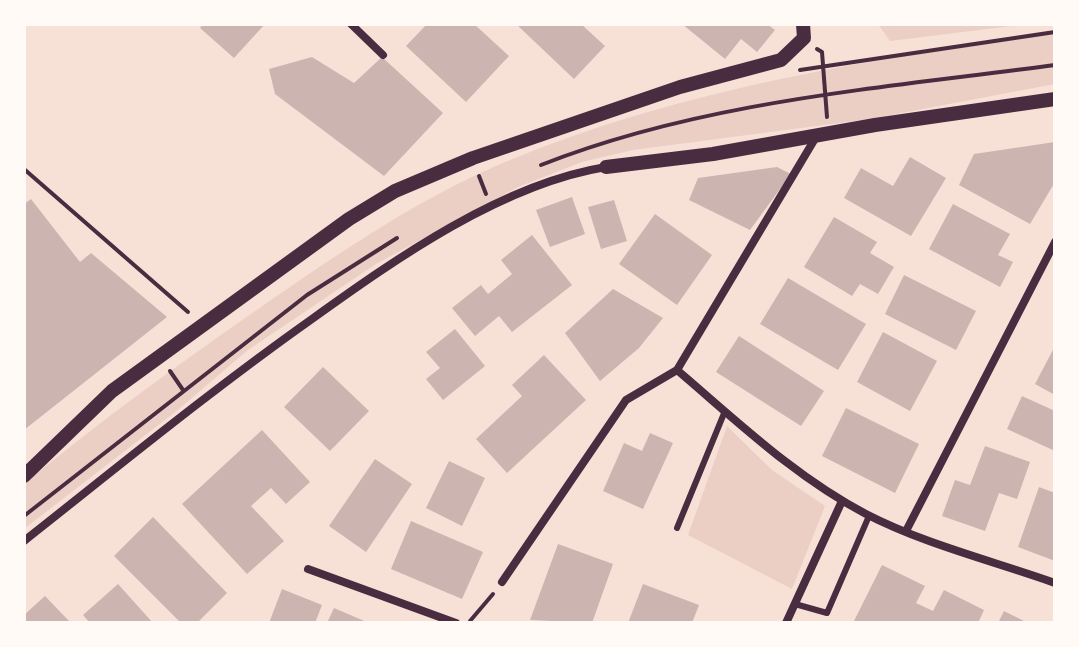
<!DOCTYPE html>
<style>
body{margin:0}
#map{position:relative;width:1079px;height:647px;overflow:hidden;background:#f7e1d7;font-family:"Asap Condensed",sans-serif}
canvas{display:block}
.frame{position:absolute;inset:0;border:26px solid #fffaf5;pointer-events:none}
</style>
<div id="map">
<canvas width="1079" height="647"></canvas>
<div class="frame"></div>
</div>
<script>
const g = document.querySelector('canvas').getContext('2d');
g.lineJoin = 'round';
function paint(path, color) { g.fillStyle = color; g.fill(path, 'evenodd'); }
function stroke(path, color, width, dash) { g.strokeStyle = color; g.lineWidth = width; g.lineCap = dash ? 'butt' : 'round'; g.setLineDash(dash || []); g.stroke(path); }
paint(new Path2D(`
 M878,24H1028L890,41Z
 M1055,32V84L870,119L633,150L582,162L518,187L376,264L248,350L179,409L24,529V484C100,421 180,363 261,307C339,253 422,196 510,160C684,88 870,60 1055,32Z
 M727,426L772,470L825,506L792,589L688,535Z`), '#ebcfc5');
paint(new Path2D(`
 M203,24H265L234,58L200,28Z
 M427,24H474L509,56L466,102L406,46Z
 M516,24H581L605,46L574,79Z
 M682,24H767L775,30L757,52L741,39L725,59Z
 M312,57L354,83L382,57L443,113L384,176L275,94L269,69Z
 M1055,142V182L1030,224L959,185L974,154Z
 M910,157L946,178L911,236L844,198L861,168L893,186Z
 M777,167L791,174L750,230L689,200L698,178Z
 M572,197L585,234L550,247L536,210Z
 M31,199L80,262L91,253L167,317L24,430V204Z
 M614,200L627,241L601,249L588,207Z
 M953,204L1010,234L998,255L1013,262L1000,287L929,249Z
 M655,214L712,255L677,305L619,264Z
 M834,217L877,242L870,253L894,267L878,294L860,284L852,296L804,267Z
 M532,235L572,285L512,332L499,316L475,336L452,308L481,285L488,294L512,274L501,260Z
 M904,275L976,311L956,350L885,314Z
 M788,278L866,324L838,370L760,324Z
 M613,289L663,318L639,348L600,381L565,333Z
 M455,329L485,366L443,400L426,379L440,368L426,352Z
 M883,332L937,361L910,411L857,382Z
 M739,336L824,391L801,426L716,372Z
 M1055,346V395L1035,384Z
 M544,355L586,400L507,473L476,439L522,396L512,385Z
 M323,367L369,411L330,451L284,407Z
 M1022,396L1055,411V451L1007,429Z
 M846,408L919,444L895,493L822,456Z
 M262,430L310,482L286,504L271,488L251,506L284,541L247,574L182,504Z
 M650,433L673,443L643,509L603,491L624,443L642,451Z
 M985,446L1030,462L1017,499L999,493L985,531L942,516L955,480L970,485Z
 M375,459L412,484L366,552L329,526Z
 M449,461L485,478L462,526L426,508Z
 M1039,487L1055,493V561L1018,547Z
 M153,517L227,593L197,623H181L114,556Z
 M411,521L483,552L462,599L391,569Z
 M558,544L613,564L592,623L530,620Z
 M882,565L925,586L916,603L933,611L944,590L984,610L978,623H853Z
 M118,584L153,623H90L83,615Z
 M643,584L699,605L692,623H628Z
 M282,589L322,605L315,623H269Z
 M45,596L71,623H24V615Z
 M334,608L369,623H327Z
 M1004,611L1028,623H998Z`), '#ccb4b1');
stroke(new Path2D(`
 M817,49L822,52L827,117
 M800,70L1055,32
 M541,165C703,101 883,88 1055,65
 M24,169L188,312
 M479,176L486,194
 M170,371L183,390
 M24,516L307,295L397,238
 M470,621L493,594`), '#4a2c40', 4);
stroke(new Path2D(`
 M677,528L725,411
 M795,604L827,613L869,516`), '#4a2c40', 6);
stroke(new Path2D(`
 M351,24L383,55
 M677,370C737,421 795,477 866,514C924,544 993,561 1055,583
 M906,531L1055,242
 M24,541C119,466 213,389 312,319C397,258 502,184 606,167
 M308,569L456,623
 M502,582L626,400L677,370L816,137
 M786,623L842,501`), '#4a2c40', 8);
stroke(new Path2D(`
 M606,167L713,154L875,125L1055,99
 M24,476L112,391L349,219L395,191L473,158L680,87L781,60L804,38L803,24`), '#4a2c40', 14);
</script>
